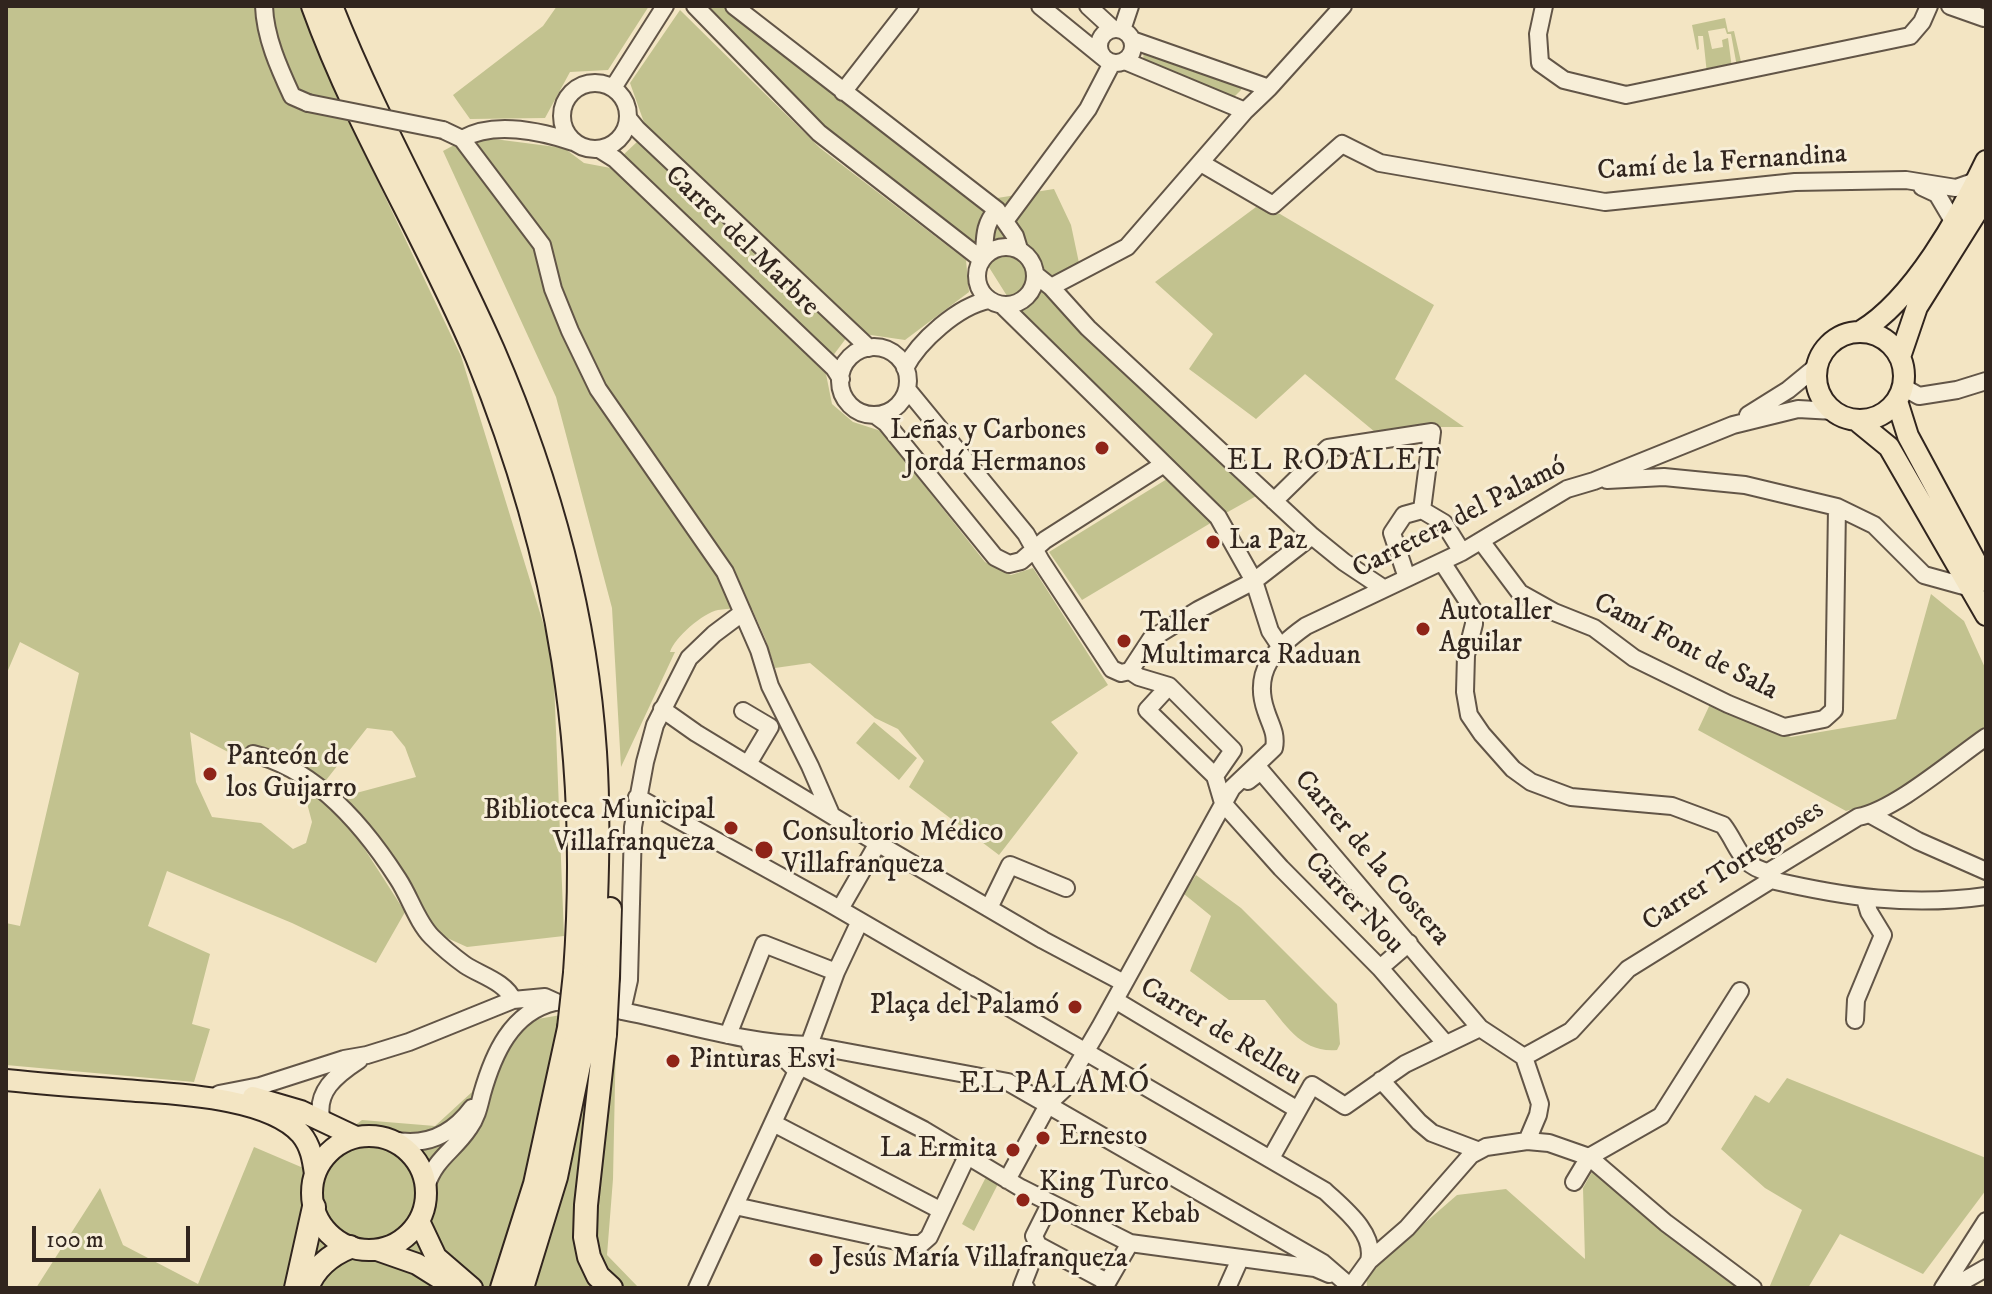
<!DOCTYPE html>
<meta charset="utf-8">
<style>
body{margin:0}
#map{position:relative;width:1992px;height:1294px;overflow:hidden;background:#f3e5c3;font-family:"IM FELL DW Pica",serif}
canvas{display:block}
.frame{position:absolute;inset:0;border:8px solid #31251e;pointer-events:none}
.scale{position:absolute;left:32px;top:1226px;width:158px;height:36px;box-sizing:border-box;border:4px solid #31251e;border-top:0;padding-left:10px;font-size:24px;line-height:28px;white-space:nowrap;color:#31251e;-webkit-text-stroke:6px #f7eed8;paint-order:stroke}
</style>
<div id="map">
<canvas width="1992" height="1294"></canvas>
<div class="frame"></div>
<div class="scale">100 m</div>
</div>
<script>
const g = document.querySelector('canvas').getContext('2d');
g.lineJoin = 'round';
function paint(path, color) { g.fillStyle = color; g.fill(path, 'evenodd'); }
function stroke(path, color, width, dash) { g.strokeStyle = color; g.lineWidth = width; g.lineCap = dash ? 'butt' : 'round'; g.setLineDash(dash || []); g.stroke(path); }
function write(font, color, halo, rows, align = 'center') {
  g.font = font + ' "IM FELL DW Pica",serif'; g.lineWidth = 6; g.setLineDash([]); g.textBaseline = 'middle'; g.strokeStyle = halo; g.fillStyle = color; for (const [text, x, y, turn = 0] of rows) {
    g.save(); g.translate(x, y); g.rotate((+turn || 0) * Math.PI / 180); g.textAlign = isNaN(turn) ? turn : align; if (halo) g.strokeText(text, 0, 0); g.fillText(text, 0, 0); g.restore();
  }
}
paint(new Path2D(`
 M6,6H311L347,117L461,356L553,655L564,936L467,947L434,932L391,852L345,796L416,777L405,747L392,731L367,728L323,784L405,912L376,963L292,923L167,871L148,926L210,954L192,1024L210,1029L194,1082L6,1065V923L20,926L79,673L20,642L6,675ZM190,732L249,763L300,777L312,822L306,843L293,849L261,823L212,817L196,782Z
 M557,6H649L608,70L570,72L545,118L470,119L453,95L543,26Z
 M703,6H728L991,199L1054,189L1071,225L1079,263L1053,295L1258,495L1226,513L1019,315L975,245L818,128Z
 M680,10L820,148L966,260L969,292L905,340L864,334L646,128L630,83Z
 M1725,18L1728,32L1734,31L1742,66L1737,67L1731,34H1727L1725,28L1708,31L1712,49L1723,47L1722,40L1728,38L1732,68L1707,74L1703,36H1698L1699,49L1697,50L1692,25Z
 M1144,50L1242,84L1241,90L1234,97L1227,95L1148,64L1143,60Z
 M471,136L564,148L584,163L616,169L826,374L832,404L853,422L881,431L985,562L1011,575L1033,568L1108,685L1051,722L1078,753L999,855L909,787L924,761L898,729L875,718L810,663L775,668L765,638L752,609C741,609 729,608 718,610C703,613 675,637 670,652H675L621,767L612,608L556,397L443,151Z
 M639,140L847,337L832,357L621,157Z
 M1256,207L1280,214L1434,305L1395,379L1464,427H1431L1381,437L1305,374L1256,419L1189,369L1213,334L1155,282Z
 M1167,479L1214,521L1082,600L1049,552Z
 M1931,594L1964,621L1986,670V726L1891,798L1846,811L1698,730L1712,700L1791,737L1896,719Z
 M874,722L917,758L899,780L856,743Z
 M1196,875L1241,908L1337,1004L1340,1044L1337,1050C1301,1053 1286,1025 1265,1000H1229L1190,971L1211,916L1184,894Z
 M561,1015L616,1035L613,1179L607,1255L639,1288H36L100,1188L123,1245L198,1284L254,1147L301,1167L362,1120L435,1126L472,1092L502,1025Z
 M1787,1078L1986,1158V1190L1923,1274L1840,1234L1808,1288H1769L1802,1210L1765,1188L1721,1149L1755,1095L1769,1103Z
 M1592,1172L1744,1288H1367L1366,1274L1457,1195L1506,1189L1585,1259L1583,1188Z
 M986,1177L998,1184L974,1231L962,1224Z`), '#c2c28f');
const minor = new Path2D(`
 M264,6C265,37 279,68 292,96L308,103
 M695,6L819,133L981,259
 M734,6L997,210L1015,236L1019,249
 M1040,6L1104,58
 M1088,6L1113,29
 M1544,6L1538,34L1540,63L1564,80L1626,95L1910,36L1922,22L1929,6
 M1950,6L1984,18
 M1099 46a17 17 0 1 1 34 0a17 17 0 1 1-34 0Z
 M1122,30L1130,6
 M1132,40L1269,88
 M1125,61L1245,111
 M562 116a33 33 0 1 1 66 0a33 33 0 1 1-66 0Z
 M613,88L665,6
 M843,92L910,6
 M628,118L637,129L869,348
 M443,130L462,139L542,245L553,289L570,331L598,389L725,572L759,650L770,686L810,766L830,812
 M462,139C493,121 540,131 573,142
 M599,149L615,159L834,368L841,379
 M1201,163L1273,205L1342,144L1380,163L1605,202L1795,182L1906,180L1956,188L1976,181
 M1922,187L1937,194L1953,221
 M1005,221L1088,109L1112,63
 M977 276a29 29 0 1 1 58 0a29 29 0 1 1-58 0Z
 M984,254C985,237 984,224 997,210
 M1036,275L1051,287L1088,328L1312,536L1344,562L1383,588
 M1051,287L1127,247L1245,111L1269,88L1343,6
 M1002,305L1218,517L1254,581L1270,631L1280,646
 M840 381a34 34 0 1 1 68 0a34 34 0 1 1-68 0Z
 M905,368C919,341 958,306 989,300
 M1903,387L1919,396L1957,390L1986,381
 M907,389L1026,534L1041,561L1112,669L1121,673L1130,671
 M875,415L886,423L995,557L1009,564L1021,561L1045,540L1164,464
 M1748,415L1788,390L1816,367
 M1607,480L1664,477L1745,485L1837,507L1874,525L1924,575L1971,588
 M1274,501L1328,448L1432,432L1422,510
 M1481,541L1520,593L1554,612L1594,628L1634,658L1728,704L1784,727L1824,719L1834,710L1837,507
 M1442,562L1474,611V624L1466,655L1465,692L1469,715L1482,734L1513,769L1531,782L1571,797L1672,806L1723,825C1739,846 1739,865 1768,872
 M1407,578L1392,533L1404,515L1422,510L1444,523L1462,552
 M1130,671L1139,677L1169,686L1233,750L1215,776L1223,803L1230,811L1281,868L1380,968L1445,1043
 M1130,671L1151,639L1198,610L1254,581L1312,536
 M1169,686L1147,710L1215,776
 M662,709L696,733L867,837L1043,940L1124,983
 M743,711L770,727L748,764
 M253,754C316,769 364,826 398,879C410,897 417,922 432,937C442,947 454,957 465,965C480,975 506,982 513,1000
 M1248,781L1261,771L1480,1028L1524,1057L1540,1104L1538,1115L1527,1141
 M637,797L829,903L977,989
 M1871,815L1918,841L1986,871
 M1771,880C1844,897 1910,907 1986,896
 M989,908L1010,865L1066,888
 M840,909L878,843
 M1380,968L1409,943
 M969,984L1325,1191C1343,1208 1376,1233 1369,1261
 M1115,1000L1298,1110
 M612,1009C678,1021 742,1044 809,1045L1008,1082L1323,1263L1352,1288
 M622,1011L629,980L633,827L645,762L655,725L689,658L714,634L742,613
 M1855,1020L1856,1000L1883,935L1869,912L1865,899
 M728,1035L764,944L836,972
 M750,1045L786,1060L793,1067H802L924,1130L1021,1188L1130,1243L1315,1268L1329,1274
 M809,1045L836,972L860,921
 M1524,1057L1571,1031L1628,969L1771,880L1768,872L1858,817C1894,811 1954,759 1986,737
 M1381,1080L1419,1122L1432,1133L1477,1150
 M219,1094L260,1086L344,1059L367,1055L409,1042L513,1000L545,997L556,1002
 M322,1122C314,1092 336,1075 359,1060
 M773,1123L940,1210
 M392,1140C425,1147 452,1135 472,1108
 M1589,1157L1661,1116L1740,991
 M1271,1158L1312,1085L1345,1106L1405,1064L1480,1028
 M1007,1180L1049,1103L1063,1090L1100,1027L1232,788L1274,748C1277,733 1270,724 1266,711C1252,671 1275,648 1306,626L1462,552L1567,489L1594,481L1733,425L1798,409L1834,411
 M1574,1182L1589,1157
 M426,1187C435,1158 454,1151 469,1128C477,1117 479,1106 482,1094C493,1055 511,1012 555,1002
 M735,1206L910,1244H921L929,1237L968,1154
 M1038,1245L1107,1282
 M1351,1286L1369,1261L1407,1228L1471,1155L1486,1147L1527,1141L1549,1143L1589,1157L1666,1223L1753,1288
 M697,1288L794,1077C800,1066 810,1059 804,1045
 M1026,1288L1022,1286L1038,1245L1034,1236L1050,1204
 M1104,1288L1130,1243
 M1227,1288L1240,1259
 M1943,1288L1986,1221
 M1951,1288L1986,1268`);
const major = new Path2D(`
 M1861,331C1913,300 1960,216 1986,161
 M1816 376a44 44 0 1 1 88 0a44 44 0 1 1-88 0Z
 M1901,354L1917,307L1986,197
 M1897,401L1908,436L1986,581
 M1856,420L1889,447L1986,615
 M6,1080C45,1084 84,1087 124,1090C172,1094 267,1096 301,1134C311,1146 313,1160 315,1174
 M253,1097L301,1111L356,1137
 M312 1193a57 57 0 1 1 114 0a57 57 0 1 1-114 0Z
 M419,1221L436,1257L472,1288
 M377,1250L417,1264L452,1286`);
const highway = new Path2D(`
 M313,6C357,128 427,238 477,357C560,559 591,756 575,973
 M331,6C378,125 442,234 493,350C548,477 586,615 595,752C600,827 597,901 592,976
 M608,976L610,909
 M605,1034L586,1205L585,1237L589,1257L598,1276L611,1288
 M296,1288L314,1207
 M307,1288C315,1267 330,1255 350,1247
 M502,1288L535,1184L569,1028
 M522,1288L556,1177L586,1031`);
stroke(minor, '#625547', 20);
stroke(major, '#31251e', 24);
stroke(highway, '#31251e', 26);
stroke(minor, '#f7eed8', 16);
stroke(major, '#f3e5c3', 20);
stroke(highway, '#f3e5c3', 22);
const minorBridge = new Path2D(`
 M308,103L443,130`);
const highwayBridge = new Path2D(`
 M569,1028L575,973
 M586,1031L592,976
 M605,1034L608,976`);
stroke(minorBridge, '#625547', 20, []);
stroke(highwayBridge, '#31251e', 26, []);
stroke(minorBridge, '#f7eed8', 16);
stroke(highwayBridge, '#f3e5c3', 22);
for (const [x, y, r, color] of [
 [1102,448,8,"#8f2418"],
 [1213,542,8,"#8f2418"],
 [1423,629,8,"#8f2418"],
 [1124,641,8,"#8f2418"],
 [210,774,8,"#8f2418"],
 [731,828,8,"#8f2418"],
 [764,850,10,"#8f2418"],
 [1075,1007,8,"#8f2418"],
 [673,1061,8,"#8f2418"],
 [1043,1138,8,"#8f2418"],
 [1013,1150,8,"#8f2418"],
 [1023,1200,8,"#8f2418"],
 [816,1260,8,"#8f2418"]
]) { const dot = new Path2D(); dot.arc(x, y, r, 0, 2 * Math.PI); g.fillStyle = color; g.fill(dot); stroke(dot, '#f7eed8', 3); }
write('28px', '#31251e', '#f7eed8', [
 ["Camí de la Fernandina",1722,164,-4],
 ["Carrer del Marbre",741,242,44],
 ["Carretera del Palamó",1460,519,-27],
 ["Camí Font de Sala",1685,648,27],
 ["Carrer de la Costera",1371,859,49],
 ["Carrer Torregroses",1734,867,-34],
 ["Carrer Nou",1353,904,46],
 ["Carrer de Relleu",1220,1033,31]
]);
write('28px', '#31251e', '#f7eed8', [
 ["Leñas y Carbones",1086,432,"right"],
 ["Jordá Hermanos",1086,464,"right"],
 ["La Paz",1229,542],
 ["Autotaller",1439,613],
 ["Aguilar",1439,645],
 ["Taller",1140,625],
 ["Multimarca Raduan",1140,657],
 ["Panteón de",226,758],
 ["los Guijarro",226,790],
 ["Biblioteca Municipal",715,812,"right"],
 ["Villafranqueza",715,844,"right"],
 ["Consultorio Médico",782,834],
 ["Villafranqueza",782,866],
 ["Plaça del Palamó",1059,1007,"right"],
 ["Pinturas Esvi",689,1061],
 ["Ernesto",1059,1138],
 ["La Ermita",997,1150,"right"],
 ["King Turco",1039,1184],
 ["Donner Kebab",1039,1216],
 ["Jesús María Villafranqueza",832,1260]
], 'left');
g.letterSpacing = '2px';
write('30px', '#31251e', '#f7eed8', [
 ["EL RODALET",1335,463],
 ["EL PALAMÓ",1055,1086]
]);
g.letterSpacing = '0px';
</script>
